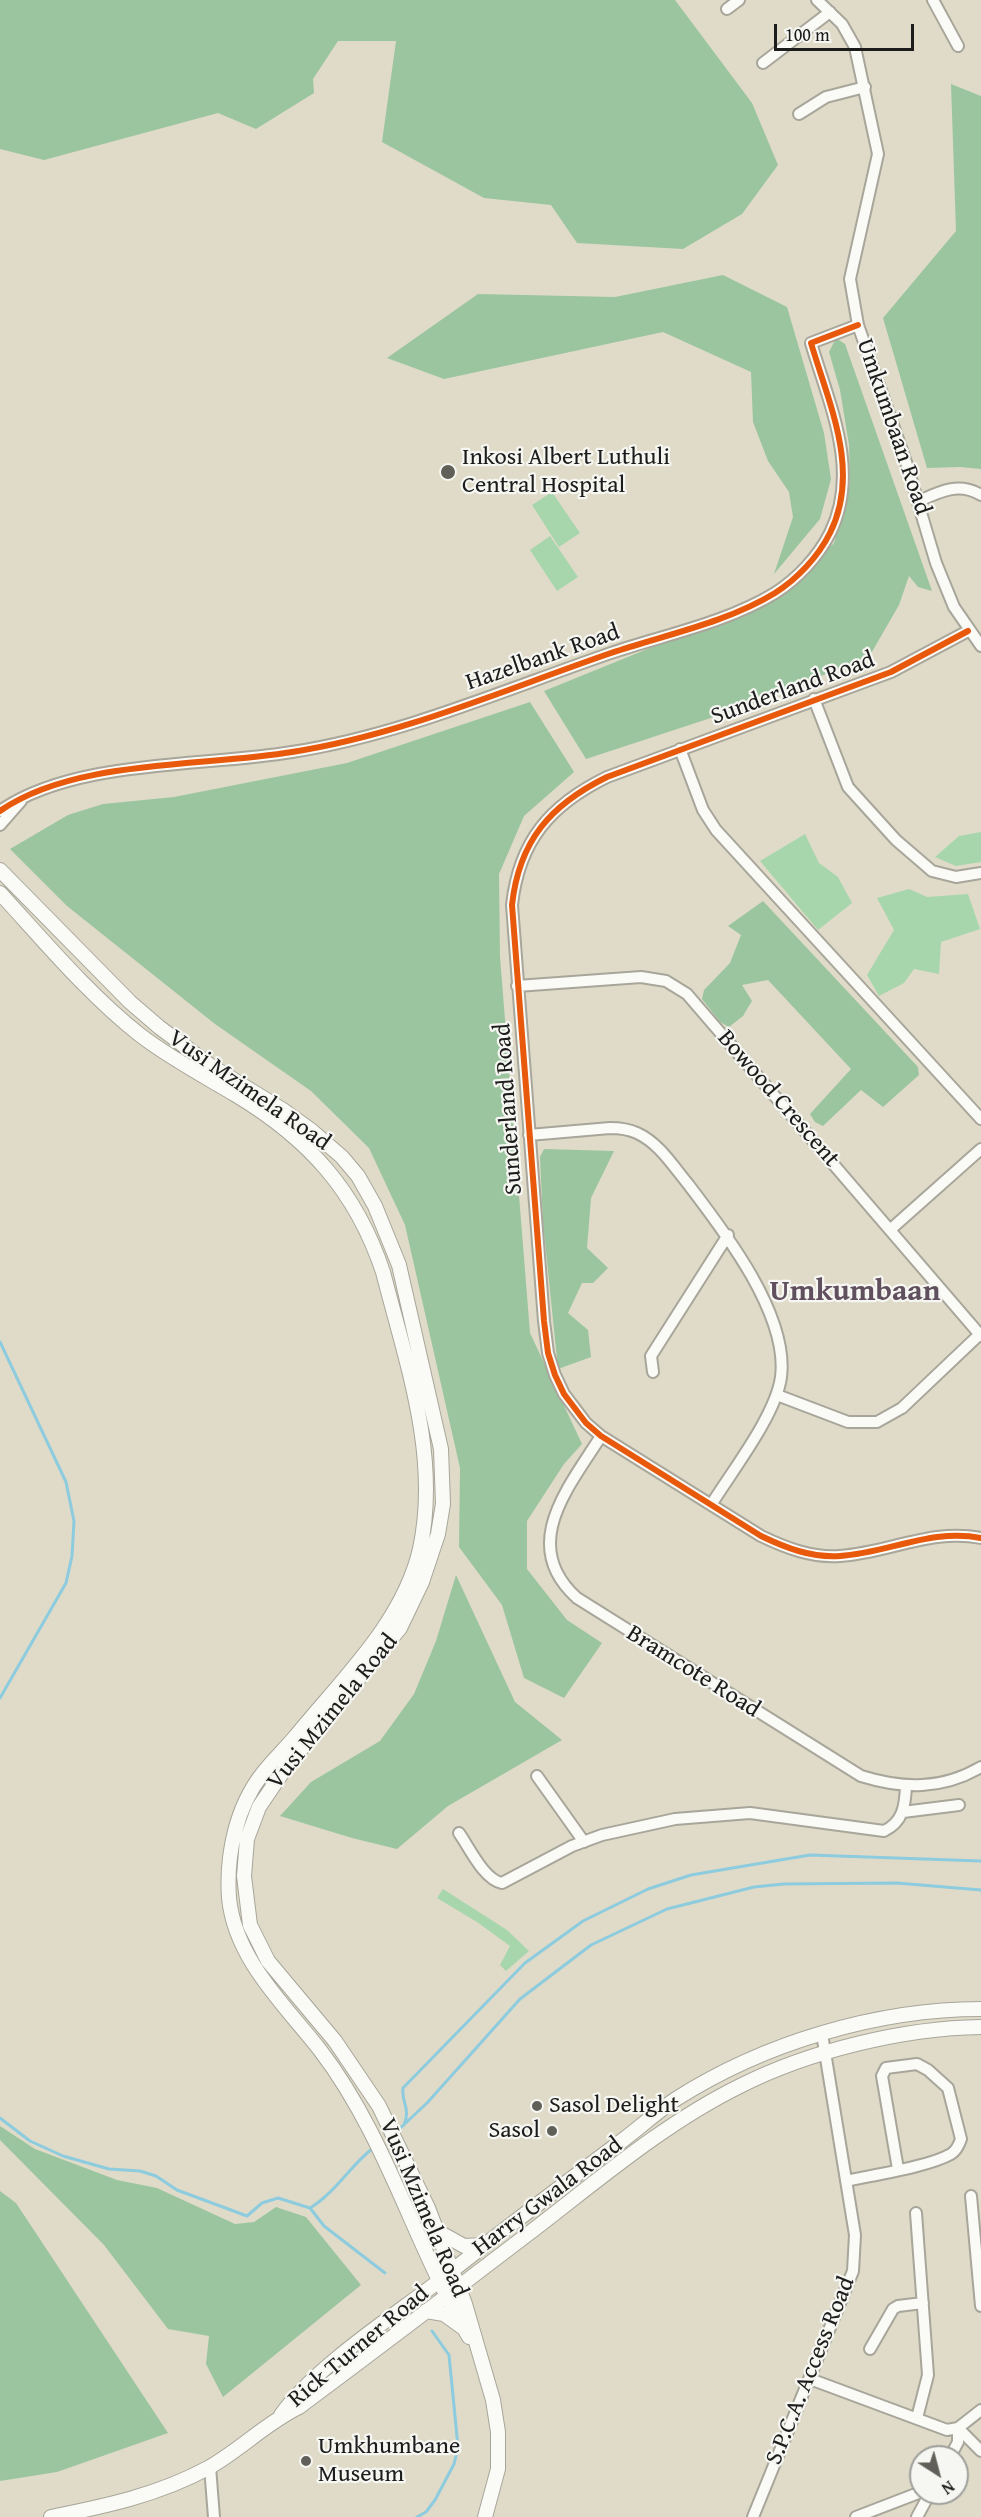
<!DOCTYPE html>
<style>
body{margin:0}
#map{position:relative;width:981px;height:2517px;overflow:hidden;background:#dfdbc8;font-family:"Gentium Book Plus",serif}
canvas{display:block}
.north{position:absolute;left:909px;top:2445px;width:60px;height:60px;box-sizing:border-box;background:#f6f6f2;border:2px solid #9f9f9c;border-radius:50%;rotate:144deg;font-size:16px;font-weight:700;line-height:24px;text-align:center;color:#1c1c1c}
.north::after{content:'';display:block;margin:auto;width:21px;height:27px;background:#605f58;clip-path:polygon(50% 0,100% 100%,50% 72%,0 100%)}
.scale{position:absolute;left:774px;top:24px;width:140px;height:27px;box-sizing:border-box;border:3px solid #1c1c1c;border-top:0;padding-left:8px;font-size:18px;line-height:21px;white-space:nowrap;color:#1c1c1c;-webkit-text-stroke:4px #f6f6f2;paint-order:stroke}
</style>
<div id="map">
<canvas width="981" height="2517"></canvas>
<div class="north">N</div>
<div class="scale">100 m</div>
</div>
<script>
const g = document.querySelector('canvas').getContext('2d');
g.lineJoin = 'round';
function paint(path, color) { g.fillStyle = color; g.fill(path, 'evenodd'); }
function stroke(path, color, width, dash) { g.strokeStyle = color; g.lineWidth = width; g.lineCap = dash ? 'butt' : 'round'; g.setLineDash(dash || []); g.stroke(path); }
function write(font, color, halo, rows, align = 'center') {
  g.font = font + ' "Gentium Book Plus",serif'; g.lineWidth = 4.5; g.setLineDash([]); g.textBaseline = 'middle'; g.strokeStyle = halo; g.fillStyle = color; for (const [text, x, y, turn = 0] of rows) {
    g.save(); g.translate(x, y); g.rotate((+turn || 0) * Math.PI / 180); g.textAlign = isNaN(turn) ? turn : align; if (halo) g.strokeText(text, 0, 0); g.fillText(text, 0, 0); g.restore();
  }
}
paint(new Path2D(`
 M552,492L580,533L559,547L532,505Z
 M550,536L578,577L557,591L530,550Z
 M981,832V862L956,866L935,857L959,836Z
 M805,834L819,863L838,877L852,903L818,930L760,861Z
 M909,889L927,897L968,894L980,929L941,942L939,974L914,969L904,983L879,996L867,975L894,930L877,898Z
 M443,1889L507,1930L529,1951L506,1971L500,1965L510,1946L477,1922L437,1898Z`), '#a8d6ac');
paint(new Path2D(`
 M0,0H675L752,103L778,165L742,214L683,249L577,243L551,205L484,198L382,142L396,41H338L313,79L314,93L256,129L218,113L44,160L0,149Z
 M951,84L981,96V469L960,467L927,468L883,318L956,231Z
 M723,275L787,307L824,433L831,479L820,519L774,574L793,517L789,492L768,461L753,422L751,372L663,332L444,379L387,358L478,294L615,297Z
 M836,338L845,344L932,591L918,587L909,576L899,605L869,657L732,711L586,759L544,691L783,594L834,543L850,483L849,445L840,390L829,352Z
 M530,702L574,772L524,816L499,874L500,957L530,1333L582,1444L564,1464L527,1521V1569L567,1620L602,1643L564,1698L524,1678L502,1605L459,1547L460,1468L405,1225L369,1148L311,1091L215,1024L67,906L10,849L68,815L103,804L174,797L347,763Z
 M763,901L918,1067L919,1075L883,1107L861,1090L823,1126L815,1122L810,1114L851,1069L768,980L742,985L752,1001L743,1016L729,1027L720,1022L702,999L704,990L730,963L741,935L728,926Z
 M544,1149L614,1151L591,1198L587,1248L608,1268L593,1283H582L568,1313L588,1330L591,1357L558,1369L543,1222L540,1157Z
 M456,1575L515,1702L562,1740L448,1806L397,1849L352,1838L280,1816L311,1782L380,1741L414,1694L436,1641Z
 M0,2126L35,2149L117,2180L157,2188L235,2224L254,2222L276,2207L306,2217L361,2285L223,2397L206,2364L209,2336L168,2329L104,2245L0,2140Z
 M0,2191L16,2203L168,2433L57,2472L0,2481Z`), '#9bc59f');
stroke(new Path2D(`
 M0,1342L66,1482L74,1521L72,1556L66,1583L0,1698
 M0,2118L30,2141L63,2156L109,2169L140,2171L156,2176L177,2190L247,2216L262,2203L278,2198L310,2208C335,2193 350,2166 373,2148
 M404,2125C411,2108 401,2102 403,2088L525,1963L583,1921L648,1889L691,1875L810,1855L981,1861
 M396,2132L427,2103L520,1999L591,1945L667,1909L754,1887L784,1884L897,1883L981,1890
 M310,2208L324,2226L385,2273
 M417,2517L426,2512L435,2500L454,2464L458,2447L449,2355L432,2331`), '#8dcbde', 3);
const minor = new Path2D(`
 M817,0L842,24L855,47L878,154L850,279L858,325L906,462L936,563L954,607L981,646
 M933,0L958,46
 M727,9L739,0
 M763,63L830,12
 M799,114L826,97L865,87
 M919,501C941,491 959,482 981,495
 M968,631L891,672L607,777C550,805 519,841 512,905L544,1321L548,1353L555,1375L564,1394L586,1423L601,1436L761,1536C786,1548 812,1558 840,1556C888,1553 932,1528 981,1538
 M814,699L848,787L896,840L932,871L956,877L981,873
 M680,749L703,810L716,830L981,1119
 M0,811C74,759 203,767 292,752C402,735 506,689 611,653C664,635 726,623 775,593C797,579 818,557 830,533C861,471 829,404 811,343L858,325
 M0,825L21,801
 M517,986L641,977L666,981L687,994L981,1336
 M529,1135L610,1128C620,1128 628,1129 637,1133C659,1143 673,1166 688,1184C724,1231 789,1315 781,1377C776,1415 732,1471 711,1505
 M891,1229L981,1149
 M653,1372L651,1356L728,1235
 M777,1395L848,1422H877L902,1408L979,1335
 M601,1436C569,1487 518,1545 577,1598L861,1776C903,1789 942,1790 981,1767
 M537,1776L584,1842
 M903,1812L959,1805
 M459,1833C469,1847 484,1880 502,1883L572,1846L602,1835L675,1819L750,1813L884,1831C903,1822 905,1806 906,1787
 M846,2181C873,2175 928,2167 951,2154C956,2151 959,2145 961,2139L948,2088L928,2070L917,2064L886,2068L882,2076L898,2169
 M971,2196L981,2306
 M916,2213L928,2375L917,2418
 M870,2349L893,2309L898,2306L923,2303
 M810,2379L947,2430L958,2428L981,2410
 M950,2457L958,2442V2428L981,2451
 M210,2467L214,2517
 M753,2517L853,2271L855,2235L822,2034
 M856,2517L921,2492
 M917,2517L930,2493`);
const major = new Path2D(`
 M0,870L130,1002L159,1027L211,1066L283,1110L312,1131L342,1157L358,1176L375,1206L399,1265L441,1449L443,1504L438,1534L422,1582L400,1628L284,1770L259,1807L247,1839L244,1876L250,1925L268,1961L335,2041L379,2106L428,2208L465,2304L493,2400L498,2432V2469L485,2517
 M0,893C44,941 89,995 140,1035C170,1058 204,1076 236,1095C309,1139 356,1191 383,1272C406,1362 440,1456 420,1549C403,1623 341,1680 295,1737C285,1749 273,1760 263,1773C236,1807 226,1855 229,1898C235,1959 284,2004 320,2050C386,2136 414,2244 469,2337
 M437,2231L464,2246L485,2245
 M426,2311L444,2314L462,2327
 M281,2415C315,2367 391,2318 439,2281C497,2235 556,2190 615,2146C636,2131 655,2113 676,2099C764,2043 877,2009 981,2009
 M51,2517C106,2506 158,2495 208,2468C240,2450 266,2423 299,2407C376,2350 452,2292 528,2234C596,2182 663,2124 740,2086C809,2051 904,2028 981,2027`);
stroke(minor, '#a8a69a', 14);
stroke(major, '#a8a69a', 16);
stroke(minor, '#fafaf7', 10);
stroke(major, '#fafaf7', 14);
stroke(new Path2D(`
 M968,631L891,672L607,777C550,805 519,841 512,905L544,1321L548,1353L555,1375L564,1394L586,1423L601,1436L761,1536C786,1548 812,1558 840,1556C888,1553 932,1528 981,1538
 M0,811C74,759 203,767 292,752C402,735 506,689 611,653C664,635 726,623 775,593C797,579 818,557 830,533C861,471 829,404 811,343L858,325`), '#e8590c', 6);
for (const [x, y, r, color] of [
 [448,472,8,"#605f58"],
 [537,2106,6,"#605f58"],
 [552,2131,6,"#605f58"],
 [306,2461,6,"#605f58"]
]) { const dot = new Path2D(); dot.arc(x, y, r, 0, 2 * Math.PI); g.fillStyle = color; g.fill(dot); stroke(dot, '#f6f6f2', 2); }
write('24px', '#1c1c1c', '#f6f6f2', [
 ["Umkumbaan Road",893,427,71],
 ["Hazelbank Road",543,658,-19],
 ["Sunderland Road",793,689,-20],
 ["Vusi Mzimela Road",249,1091,35],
 ["Bowood Crescent",778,1099,49],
 ["Sunderland Road",509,1109,-94],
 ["Bramcote Road",693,1672,32],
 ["Vusi Mzimela Road",333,1712,-51],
 ["Harry Gwala Road",548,2197,-37],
 ["Vusi Mzimela Road",423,2208,67],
 ["Rick Turner Road",359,2347,-40],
 ["S.P.C.A. Access Road",811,2371,-68]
]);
write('24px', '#1c1c1c', '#f6f6f2', [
 ["Inkosi Albert Luthuli",462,458],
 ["Central Hospital",462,486],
 ["Sasol Delight",549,2106],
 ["Sasol",540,2131,"right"],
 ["Umkhumbane",318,2447],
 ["Museum",318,2475]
], 'left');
write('bold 30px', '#60505d', '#f6f6f2', [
 ["Umkumbaan",855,1292]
]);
</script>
